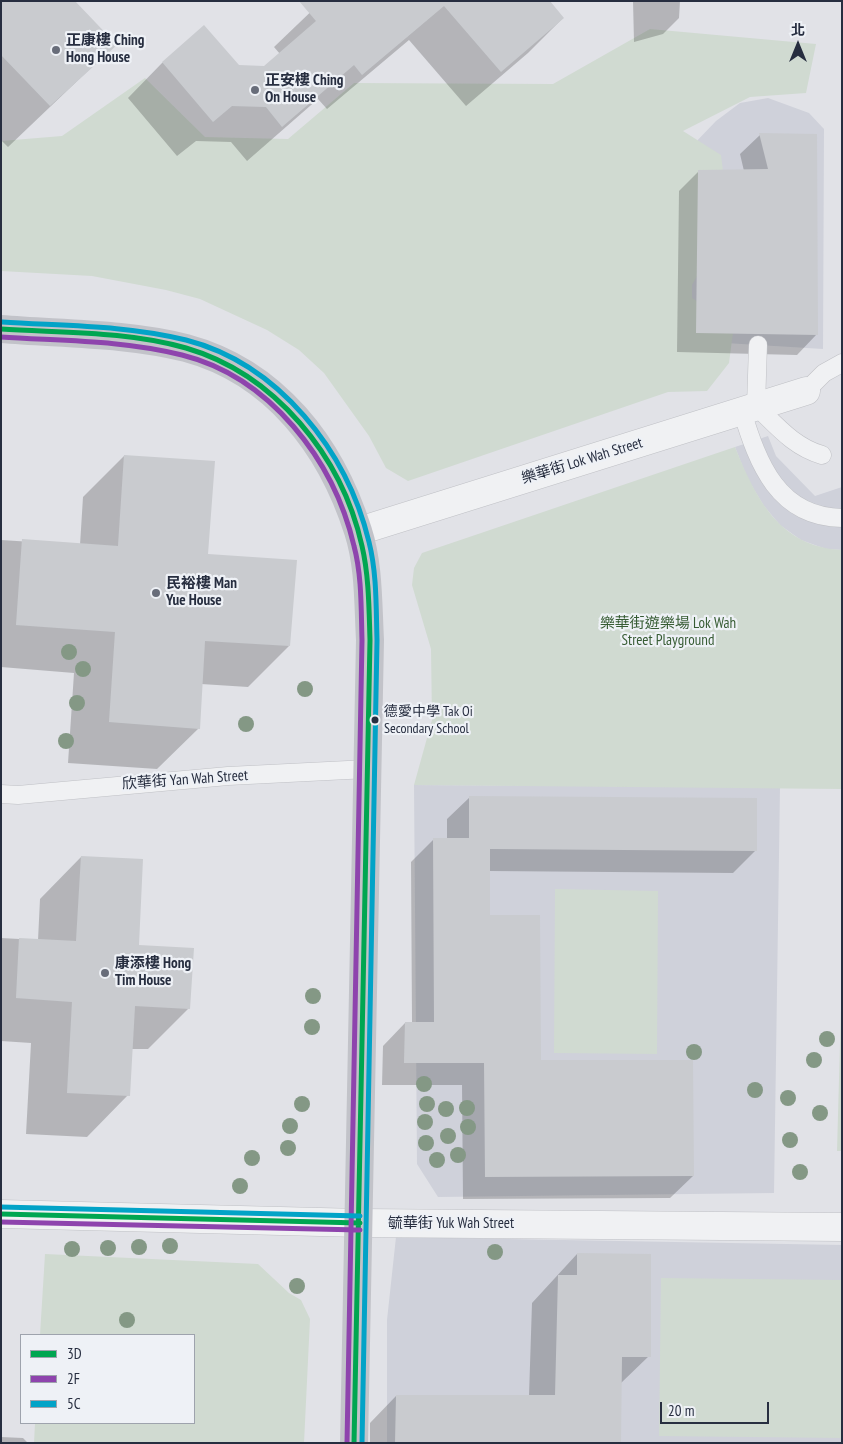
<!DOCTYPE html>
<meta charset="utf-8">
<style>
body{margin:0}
#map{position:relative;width:843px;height:1444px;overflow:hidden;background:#e1e2e7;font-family:"PT Sans Narrow","Noto Sans TC",sans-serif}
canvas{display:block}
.frame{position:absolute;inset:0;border:2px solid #272e40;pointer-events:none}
.legend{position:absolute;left:20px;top:1334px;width:175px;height:90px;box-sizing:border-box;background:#eef1f6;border:1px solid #9ea3ad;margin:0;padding:6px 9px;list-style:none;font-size:15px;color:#272e40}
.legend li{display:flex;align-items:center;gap:10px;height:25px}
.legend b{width:25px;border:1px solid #9ea3ad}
.north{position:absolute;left:773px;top:20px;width:50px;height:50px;-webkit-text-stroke:4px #eef1f6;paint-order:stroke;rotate:0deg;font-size:14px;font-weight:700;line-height:20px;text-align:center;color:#272e40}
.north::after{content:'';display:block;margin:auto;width:18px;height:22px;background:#272e40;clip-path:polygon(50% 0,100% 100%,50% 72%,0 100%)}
.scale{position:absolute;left:660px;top:1402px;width:109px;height:22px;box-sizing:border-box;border:2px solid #272e40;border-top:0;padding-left:6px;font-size:15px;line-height:18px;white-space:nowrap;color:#272e40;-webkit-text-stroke:4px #eef1f6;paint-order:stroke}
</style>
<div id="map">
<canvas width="843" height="1444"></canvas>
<div class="frame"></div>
<ul class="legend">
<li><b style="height:6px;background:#00a651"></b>3D</li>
<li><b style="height:6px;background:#8e44ad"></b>2F</li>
<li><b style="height:6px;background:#02a3c7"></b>5C</li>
</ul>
<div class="north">北</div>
<div class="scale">20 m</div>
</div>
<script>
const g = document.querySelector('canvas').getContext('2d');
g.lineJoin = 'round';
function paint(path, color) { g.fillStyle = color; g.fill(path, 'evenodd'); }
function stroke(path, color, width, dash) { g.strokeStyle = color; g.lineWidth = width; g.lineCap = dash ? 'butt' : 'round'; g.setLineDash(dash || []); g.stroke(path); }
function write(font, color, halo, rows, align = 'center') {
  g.font = font + ' "PT Sans Narrow","Noto Sans TC",sans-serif'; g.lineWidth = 4.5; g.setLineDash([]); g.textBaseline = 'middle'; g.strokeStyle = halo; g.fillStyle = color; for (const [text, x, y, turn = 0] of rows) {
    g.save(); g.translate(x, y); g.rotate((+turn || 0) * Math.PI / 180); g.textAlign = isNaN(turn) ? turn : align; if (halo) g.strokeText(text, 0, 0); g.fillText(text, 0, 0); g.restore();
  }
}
paint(new Path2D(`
 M768,98L809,113L824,129L823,349L692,341V146L716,121L740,103Z
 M768,436L776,456L815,496L842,487V550L826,549L801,540L780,525L764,506L747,478L735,447Z
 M414,785L780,787L774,1193L438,1197L417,1164Z
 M396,1237L842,1245V1443H387V1320Z`), '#cfd1da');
paint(new Path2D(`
 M650,29L816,44L806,93L750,97L683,131L721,155L729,221L692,285V298L734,325L729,363L707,391L668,392L408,481L386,468L369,436L324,373L299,350L267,330L200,299L166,290L92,276L1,271V141L62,136L145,78L205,137L288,139L354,83L553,84Z
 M735,447C756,499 780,547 842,550V789L414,785L432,720L431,649L412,585L414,568L422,553Z
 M555,889L658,891L657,1054L554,1053Z
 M842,972V1151H837Z
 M45,1254L258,1264L289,1293L301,1300L310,1319L304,1443H34L35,1423H194V1335H40Z
 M661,1278L842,1280V1438L659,1436Z`), '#d0dad1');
paint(new Path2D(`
 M1,1L115,45L8,147L1,140Z
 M322,1H549L563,18L528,53L466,106L409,40L327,109L318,99L247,161L231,142L196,141L177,156L128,98L162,63L204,27L238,66L264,68L280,54L274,47Z
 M633,1H680L679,18L663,34L634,42Z
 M760,135H816V335L797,355L677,352L679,191L698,172L744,171L740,154Z
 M124,456L207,556L289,646L248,687L201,684L199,728L157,769L68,763L74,673L1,667V540L80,545L83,497Z
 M470,797L756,850L733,873L489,871V917L540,1062L693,1176L670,1198L463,1199L462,1085H382L383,1046L405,1023H412L411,862L434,839H447V819Z
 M81,857L137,946L189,1008L148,1049H131L128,1095L87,1137L26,1134L31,1043L1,1041V938L38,940L40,899Z
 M577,1254L649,1356L621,1383L620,1443H370V1423L396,1396H529L532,1303Z
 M1,1437L23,1438L28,1443H1Z`), '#0003');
paint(new Path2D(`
 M1,1H75L117,45L50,106L1,55Z
 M299,1H550L564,18L501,72L444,6L362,75L354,65L282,127L266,107L232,106L213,122L162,62L204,25L239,65L264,66L316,21Z
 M759,133L817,134L818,335L696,333L698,170L768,169Z
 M124,455L215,461L208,554L297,560L290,646L205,641L200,729L109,722L115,632L16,625L22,539L118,546Z
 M469,796L757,798V851L490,849V915H540L541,1060H693L694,1176L485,1177L484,1063H404L405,1022H434L433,838H469Z
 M81,856L143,859L139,945L194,948L190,1009L135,1006L130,1096L67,1093L72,1002L16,998L19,938L76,941Z
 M577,1253L651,1254V1357H622L621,1443H395L396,1395H555L558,1275H577Z`), '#c9cbcf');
const service = new Path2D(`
 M758,345L756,406C777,426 794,447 822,455
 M806,391L824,373L842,363
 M742,411C758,464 778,517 842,518
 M1,794L18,795L228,776L368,769`);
const minor = new Path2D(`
 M359,531L806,391
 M1,1214L360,1223L842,1227`);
stroke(service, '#bfc0c5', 19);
stroke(minor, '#bfc0c5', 29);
stroke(service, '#f0f1f3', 18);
stroke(minor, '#f0f1f3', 28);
stroke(new Path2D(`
 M1,329C62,334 127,333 186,348C275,372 331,446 358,531C369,565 368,603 370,640L354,1443`), '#c2c3c9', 28);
stroke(new Path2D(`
 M1,329C62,333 127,331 186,348C275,374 342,456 362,546C369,576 369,609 370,640L354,1443
 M1,1214L360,1223`), '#00a651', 5);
stroke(new Path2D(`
 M1,337C61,341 123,340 182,355C270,377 334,460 354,546C362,576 361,609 362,640L347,1443
 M1,1222L360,1230`), '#8e44ad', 5);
stroke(new Path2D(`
 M2,322C63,326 126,325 186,340C279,364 347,451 369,542C377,574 376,608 377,640L362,1443
 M1,1207L360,1216`), '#02a3c7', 5);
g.fillStyle = '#849885';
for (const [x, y] of [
 [69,652],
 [83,669],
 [305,689],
 [77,703],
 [246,724],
 [66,741],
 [313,996],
 [312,1027],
 [827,1039],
 [694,1052],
 [814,1060],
 [424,1084],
 [755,1090],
 [788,1098],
 [302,1104],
 [427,1104],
 [467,1108],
 [446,1109],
 [820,1113],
 [425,1122],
 [290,1126],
 [468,1127],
 [448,1136],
 [790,1140],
 [426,1143],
 [288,1148],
 [458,1155],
 [252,1158],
 [437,1160],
 [800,1172],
 [240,1186],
 [170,1246],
 [139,1247],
 [108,1248],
 [72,1249],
 [495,1252],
 [297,1286],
 [127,1320]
]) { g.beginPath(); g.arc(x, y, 8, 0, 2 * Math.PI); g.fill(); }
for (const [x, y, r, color] of [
 [56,50,5,"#686d7a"],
 [255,90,5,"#686d7a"],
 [156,593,5,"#686d7a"],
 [375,720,4.5,"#272e40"],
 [105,973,5,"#686d7a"]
]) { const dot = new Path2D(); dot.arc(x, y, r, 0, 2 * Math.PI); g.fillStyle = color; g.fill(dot); stroke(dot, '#eef1f6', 2); }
write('14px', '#272e40', '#eef1f6', [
 ["德愛中學 Tak Oi",384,712],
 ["Secondary School",384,729]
], 'left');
write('bold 15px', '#272e40', '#eef1f6', [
 ["正康樓 Ching",66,41],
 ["Hong House",66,58],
 ["正安樓 Ching",265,81],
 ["On House",265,98],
 ["民裕樓 Man",166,584],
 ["Yue House",166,601],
 ["康添樓 Hong",115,964],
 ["Tim House",115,981]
], 'left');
write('15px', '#272e40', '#eef1f6', [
 ["樂華街 Lok Wah Street",582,461,-17],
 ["欣華街 Yan Wah Street",185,780,-4],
 ["毓華街 Yuk Wah Street",451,1224]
]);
write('15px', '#375c34', '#eef1f6', [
 ["樂華街遊樂場 Lok Wah",668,624],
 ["Street Playground",668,641]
]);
</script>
